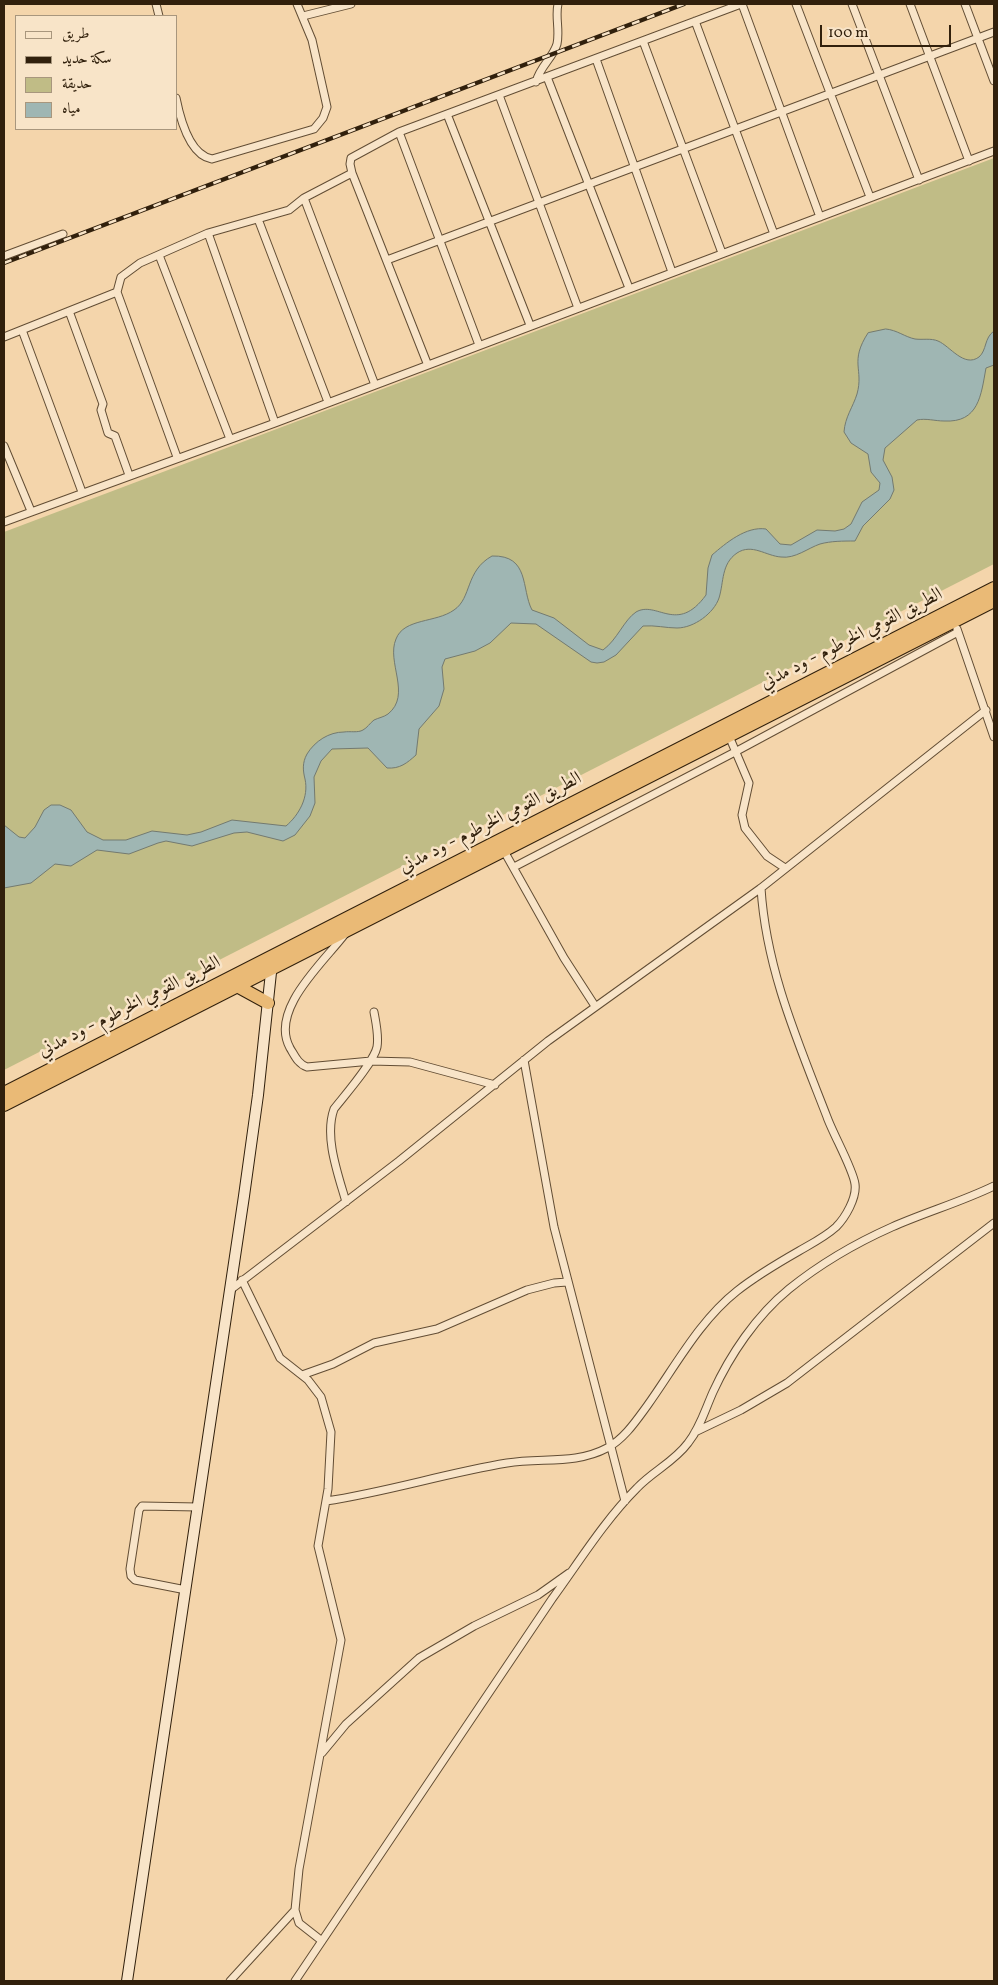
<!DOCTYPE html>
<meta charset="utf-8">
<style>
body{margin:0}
#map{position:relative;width:998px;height:1985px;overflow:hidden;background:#f4d5ab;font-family:Vollkorn,Amiri,serif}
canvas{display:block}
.frame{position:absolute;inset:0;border:5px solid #31200c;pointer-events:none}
.legend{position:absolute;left:15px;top:15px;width:162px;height:115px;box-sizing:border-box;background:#f8e4c8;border:1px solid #a8967d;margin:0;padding:6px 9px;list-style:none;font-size:15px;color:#31200c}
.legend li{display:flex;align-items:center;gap:10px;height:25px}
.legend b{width:25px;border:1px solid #a8967d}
.scale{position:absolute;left:820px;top:25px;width:131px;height:22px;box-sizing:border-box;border:2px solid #31200c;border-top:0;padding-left:6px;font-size:15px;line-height:18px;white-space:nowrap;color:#31200c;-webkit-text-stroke:4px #f8e4c8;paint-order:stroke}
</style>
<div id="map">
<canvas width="998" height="1985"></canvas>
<div class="frame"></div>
<ul class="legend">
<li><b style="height:6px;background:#f8e4c8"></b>طريق</li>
<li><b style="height:6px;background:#31200c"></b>سكة حديد</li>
<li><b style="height:14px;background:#c0bc86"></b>حديقة</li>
<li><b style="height:14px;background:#9fb6b3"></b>مياه</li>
</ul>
<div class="scale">100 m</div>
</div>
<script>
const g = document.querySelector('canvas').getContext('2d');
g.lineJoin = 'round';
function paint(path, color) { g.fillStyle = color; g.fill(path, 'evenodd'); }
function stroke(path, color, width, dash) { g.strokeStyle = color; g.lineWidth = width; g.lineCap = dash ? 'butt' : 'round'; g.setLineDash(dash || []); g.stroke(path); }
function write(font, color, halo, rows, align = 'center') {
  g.font = font + ' Vollkorn,Amiri,serif'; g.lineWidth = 5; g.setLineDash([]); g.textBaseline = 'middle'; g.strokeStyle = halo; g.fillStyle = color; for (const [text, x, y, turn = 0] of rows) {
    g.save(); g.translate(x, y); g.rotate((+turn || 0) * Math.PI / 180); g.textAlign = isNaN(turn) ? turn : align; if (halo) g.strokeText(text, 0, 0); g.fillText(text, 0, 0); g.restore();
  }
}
paint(new Path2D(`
 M994,158V564L4,1070V532Z`), '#c0bc86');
const water = new Path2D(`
 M886,329C897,330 905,337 915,339C923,340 931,338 938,341C950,346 964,368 979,357C987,350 984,338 994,331V365L986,368C981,395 979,423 944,421C935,421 926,418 917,420L885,448L883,460L892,477L894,490L890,499L863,526L855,541C843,541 831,541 820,544C808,548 795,559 781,557C766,556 752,543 737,553C721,564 724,582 719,598C714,613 694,628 677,628C666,628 655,625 643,626L616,655L604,662L597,663L591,662L536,624L511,623L490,643L475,651L445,659L442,667L444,689L439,706L419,729L416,755C407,763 400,769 387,768L368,748L332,749L321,761L314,777L315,803L310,816L295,835L283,841L247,832L234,833L192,846L166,841L158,843L129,854L97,850L71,866L55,864L31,883L4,888V825L19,837L25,838L35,827L44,810L51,805H60L71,810L87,832L103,840H126L152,831L187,835L201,832L232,820L286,826C299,815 309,797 305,779C303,771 302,763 307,754C315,741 329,732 344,732C350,731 358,733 363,730C367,728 370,723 374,720C378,718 384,717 388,714C412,695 386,662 396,639C404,618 436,623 454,610C472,598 465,571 492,556C530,555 521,589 532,610L554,618L589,645L603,650C617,640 624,620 636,612C657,600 677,635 706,595L708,568L712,555C726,543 746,526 766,529L780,544L791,545L817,530L835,531L844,529L851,524L862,502L879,490L880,483L871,472L868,454L851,443L844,432C845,417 853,407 857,394C864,369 849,362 868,333Z`);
paint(water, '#9fb6b3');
stroke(water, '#737a70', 1);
const street = new Path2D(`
 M156,4L159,16
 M742,4L820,217
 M796,4L870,197
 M852,4L919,180
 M910,4L969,161
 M965,4L994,81
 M303,16L351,4
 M695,21L774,234
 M643,41L722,253
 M596,59L672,272
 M547,77L629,288
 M536,82C540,66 553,58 557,44C560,30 555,17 558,4
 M499,95L578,308
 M176,98C180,118 189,155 212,159L314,129L323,118L327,107L312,40L297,4
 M447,114L530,325
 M399,132L479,345
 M304,198L375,385
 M258,219L328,402
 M208,233L275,423
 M159,255L230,439
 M4,256L63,234
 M387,260L994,32
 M69,311L103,404L101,410L108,433L115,436L129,475
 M22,330L82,492
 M4,337L117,292
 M427,363L352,173L350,164L351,158L399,132L741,4
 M4,446L31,511
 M177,457L117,292L121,277L140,263L208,233L289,210L304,198L352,173
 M4,522L275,423L994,151
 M957,629L994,737
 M729,736L749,783L742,815L745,828L767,856L785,868
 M504,851L564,958L595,1006
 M514,867L735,752L958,632
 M345,934C323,963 269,1010 290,1048C295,1056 298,1064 307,1067L371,1061L410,1062L495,1085
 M524,1060L554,1227L625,1501
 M346,1202C338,1174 324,1137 334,1109C345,1095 374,1062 377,1047C379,1036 376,1023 374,1012
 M242,1280L280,1358L308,1380L321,1397L331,1432L328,1489L318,1546L341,1640L299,1869L295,1910L299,1923L322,1941
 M229,1291L399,1161L548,1041L761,888L986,710
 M302,1375L333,1364L374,1343L437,1329L527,1290L554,1283L567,1282
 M695,1432L741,1410L787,1383L994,1223
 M326,1501C387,1492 446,1473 507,1463C541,1457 575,1465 607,1448C624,1439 636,1421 647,1406C675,1367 699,1321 737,1291C756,1276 778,1263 799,1251C811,1244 825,1237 836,1227C845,1218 857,1198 855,1184C853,1169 833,1134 827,1117C798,1042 766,969 761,888
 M186,1590L135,1580L131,1576L130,1569L139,1510L142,1506L198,1507
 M322,1753L346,1724L419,1658L474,1626L538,1595L569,1573
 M230,1981L295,1910
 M295,1981L552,1599C579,1562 604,1521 637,1488C653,1471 674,1462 688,1443C700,1428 705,1410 713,1392C730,1355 756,1316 789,1289C820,1264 856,1243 892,1227C926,1212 961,1202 994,1186`);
const secondary = new Path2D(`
 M127,1981L244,1196L258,1095L272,963`);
const highway = new Path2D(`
 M237,986L268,1003
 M4,1093L994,588
 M4,1105L994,601`);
stroke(street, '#624d34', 9);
stroke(secondary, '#31200c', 12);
stroke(highway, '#31200c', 14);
stroke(street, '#f8e4c8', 7);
stroke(secondary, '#f8e4c8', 10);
stroke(highway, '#eaba76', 12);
const rail = new Path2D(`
 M4,263L684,4`);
stroke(rail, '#31200c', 4.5);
stroke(rail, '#f8e4c8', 2.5, [8]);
write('19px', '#31200c', '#f8e4c8', [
 ["الطريق القومي الخرطوم - ود مدني",852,640,-27],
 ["الطريق القومي الخرطوم - ود مدني",491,824,-27],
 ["الطريق القومي الخرطوم - ود مدني",130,1008,-27]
]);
</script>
